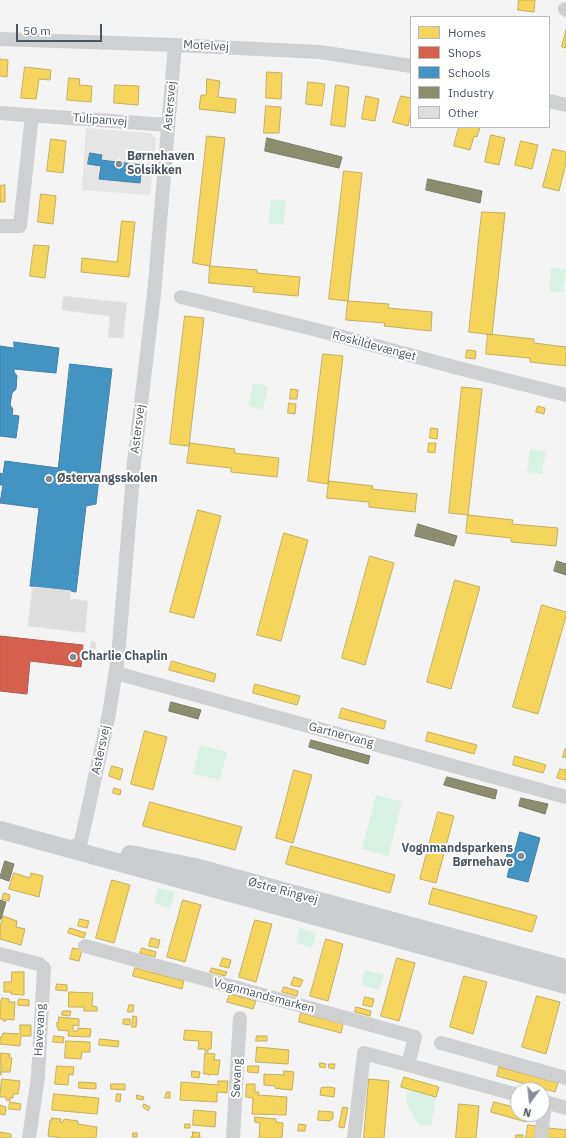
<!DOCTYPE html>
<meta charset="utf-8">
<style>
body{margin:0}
#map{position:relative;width:566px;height:1138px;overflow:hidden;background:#f4f4f4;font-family:"IBM Plex Sans",sans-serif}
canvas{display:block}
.legend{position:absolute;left:410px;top:16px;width:140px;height:112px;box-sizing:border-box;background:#fff;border:1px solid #b7bbc0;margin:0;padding:5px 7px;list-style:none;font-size:12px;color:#4a5661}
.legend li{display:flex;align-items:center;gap:8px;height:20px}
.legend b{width:20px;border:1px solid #b7bbc0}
.north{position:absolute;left:510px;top:1082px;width:40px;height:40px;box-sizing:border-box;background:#fff;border:1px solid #b7bbc0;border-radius:50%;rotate:195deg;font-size:11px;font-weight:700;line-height:16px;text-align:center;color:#4a5661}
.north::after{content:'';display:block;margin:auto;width:14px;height:18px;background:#868d94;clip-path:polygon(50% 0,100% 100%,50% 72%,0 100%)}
.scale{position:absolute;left:16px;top:24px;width:86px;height:18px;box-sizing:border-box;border:2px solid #4a5661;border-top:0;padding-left:5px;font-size:12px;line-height:14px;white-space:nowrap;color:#4a5661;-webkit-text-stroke:3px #fff;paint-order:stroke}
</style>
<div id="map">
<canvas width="566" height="1138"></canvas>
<ul class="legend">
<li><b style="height:11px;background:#f6d55c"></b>Homes</li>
<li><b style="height:11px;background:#d6604d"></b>Shops</li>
<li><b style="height:11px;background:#4393c3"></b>Schools</li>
<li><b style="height:11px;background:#8c8c6e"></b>Industry</li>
<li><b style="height:11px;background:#ddddde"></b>Other</li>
</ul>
<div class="north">N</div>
<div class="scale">50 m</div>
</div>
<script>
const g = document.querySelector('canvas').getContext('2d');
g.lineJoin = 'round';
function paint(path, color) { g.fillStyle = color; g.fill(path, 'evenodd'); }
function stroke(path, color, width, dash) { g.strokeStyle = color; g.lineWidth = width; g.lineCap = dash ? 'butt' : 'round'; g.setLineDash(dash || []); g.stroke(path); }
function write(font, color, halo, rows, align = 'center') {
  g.font = font + ' "IBM Plex Sans",sans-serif'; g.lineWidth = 4; g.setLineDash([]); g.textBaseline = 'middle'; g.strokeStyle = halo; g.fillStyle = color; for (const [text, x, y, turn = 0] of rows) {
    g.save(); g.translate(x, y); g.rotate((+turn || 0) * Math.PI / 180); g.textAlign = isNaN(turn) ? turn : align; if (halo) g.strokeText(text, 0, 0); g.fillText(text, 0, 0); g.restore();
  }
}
paint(new Path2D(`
 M86,128L151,133L156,139L150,195L82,190Z`), '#e6e5e6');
paint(new Path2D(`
 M271,199L286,201L283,225L268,223Z
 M551,268L566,269L563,292L549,291Z
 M253,383L268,386L263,410L248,406Z
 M530,449L546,451L542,474L527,472Z
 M200,745L227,752L220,780L193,774Z
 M376,795L402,802L388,856L362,849Z
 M158,888L175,892L170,908L154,903Z
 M300,928L316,933L312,948L296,943Z
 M365,970L384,975L379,990L361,985Z
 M407,1090L436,1096L431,1126L419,1125L406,1104Z`), '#d9f2e3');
const homes = new Path2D(`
 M519,0H535L534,12L518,10Z
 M566,30V48L562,47Z
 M0,59L8,60L7,77L0,76Z
 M25,67L51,70L50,80L39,79L36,99L21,98Z
 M267,72L282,73L281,99L266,98Z
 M69,78L80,79L79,85L92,86L91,102L67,100Z
 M207,79L220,81L218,97L236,99L235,113L199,109L201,95H206Z
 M308,82L325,84L322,106L306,104Z
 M115,85L139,86L138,105L114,103Z
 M336,85L349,87L345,127L331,125Z
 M366,96L379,99L375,121L362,119Z
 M401,96L411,98V114L408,126L393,122Z
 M266,106L281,107L279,133H264Z
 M459,127H480L477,137L474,136L470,150L454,146Z
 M491,135L505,138L499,165L485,162Z
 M207,136L225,138L210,266L193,263Z
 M51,139L66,141L63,173L47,171Z
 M521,141L538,145L532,169L515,165Z
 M553,149L566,152V163L559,191L543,187Z
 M344,171L362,173L348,301L329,299Z
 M5,185V202H0V186Z
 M41,194L56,196L53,224L38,222Z
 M482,212L505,213L492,335L469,332Z
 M122,221L135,222L129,277L81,272L82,258L117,262Z
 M34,245L49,246L45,278L30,276Z
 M210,266L257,270V273L300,277L298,296L253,292L254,287L209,283Z
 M348,301L389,304L388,308L432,312L431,331L384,326L385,323L346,320Z
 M185,316L204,318L189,446L170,444Z
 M488,334L534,339V343L566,347V366L530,362V358L486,354Z
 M467,350L476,351L475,359L466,358Z
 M323,354L343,356L328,484L308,481Z
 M462,387L482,389L468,515L449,513Z
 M291,389L298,390L297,399H290Z
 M289,403L296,404L295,414L288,413Z
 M538,406L545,408L544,414L536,412Z
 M431,428L438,429L437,439L430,438Z
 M190,443L235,449L234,453L279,458L277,477L231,472V468L187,463Z
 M429,443H436L435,453L428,452Z
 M329,481L373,486L372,489L417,494L415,512L369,507V502L327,498Z
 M198,510L221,516L194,618L170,612Z
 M468,515L513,520L512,524L558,528L556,546L511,542V538L466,533Z
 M284,533L308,540L281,641L257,635Z
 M370,556L394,563L365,665L342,658Z
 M455,580L480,587L451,689L427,682Z
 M542,605L566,612V616L538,714L513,707Z
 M172,661L216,674L214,682L169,670Z
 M255,684L300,696L297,705L253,693Z
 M342,708L386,721L384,729L339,718Z
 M145,731L167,737L153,790L131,784Z
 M428,732L477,745L474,754L426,741Z
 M565,749H566V758L563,757Z
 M515,756L546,765L543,773L513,765Z
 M112,766L123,769L120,780L109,776Z
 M560,769L566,770V780L557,778Z
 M294,770L312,775L293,843L276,838Z
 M114,788L121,790L120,795L113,793Z
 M150,802L242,827L235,850L143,826Z
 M438,812L454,816L436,883L420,879Z
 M291,846L395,875L390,893L286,864Z
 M14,873L30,878L31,873L43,876L39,897L9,889Z
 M112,880L130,885L114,943L96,938Z
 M433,888L537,916L532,932L429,904Z
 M4,893L10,895L9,901L2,899Z
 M183,900L201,905L185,962L167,957Z
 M3,916L17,921L16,927L25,929L21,945L0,939V928Z
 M80,919L89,921L87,928L78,926Z
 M255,920L272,924L256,982L239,977Z
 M70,928L86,933L84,938L68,933Z
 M151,938L160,940L158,948L149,946Z
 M326,939L343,944L328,1001L310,996Z
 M73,948L82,950L79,961L70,959Z
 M142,948L156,952L155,957L140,953Z
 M223,958L231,960L229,968L220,966Z
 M397,958L415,963L399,1021L381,1016Z
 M135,968L184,981L182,989L133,976Z
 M212,968L227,972L225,976L210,972Z
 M12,972H24V995L11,994V992H4V982H11Z
 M464,976L487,982L473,1034L450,1027Z
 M294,977L303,980L300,987L291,985Z
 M57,984L67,985V991L56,990Z
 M284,987L298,991L297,996L282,992Z
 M69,992L93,993L92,1006L97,1007V1011H84V1007H69Z
 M230,994L256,1001L253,1009L227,1002Z
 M537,996L560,1002L546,1054L522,1047Z
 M365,997L374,999L372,1007L363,1005Z
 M2,998L9,999V1002H15L14,1020L6,1019V1021H3V1019H0V1001H1Z
 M19,999L29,1000V1006L18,1005Z
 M129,1005H134L133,1012H128Z
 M356,1007L371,1011L370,1016L355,1012Z
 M63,1011H71L70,1016L62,1015Z
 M301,1013L343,1024L341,1033L299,1022Z
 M133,1016L137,1017L136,1027H132Z
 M59,1017L79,1019V1026L73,1025V1031H78V1028L91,1029L90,1037L68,1036L69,1031L58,1030V1027H57V1022H58Z
 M124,1019H130V1025L123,1024Z
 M20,1025H31V1036H21L20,1046L0,1044V1037H2L3,1033L20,1034Z
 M185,1030L212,1032L211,1049H208V1052L205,1051V1049H198L199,1041L184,1040Z
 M54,1036L64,1037L63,1043L53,1042Z
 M257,1036H267V1041H256Z
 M100,1039L119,1041L118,1047L99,1045Z
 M66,1041L90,1042V1052H82L81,1059L65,1058Z
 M257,1047L289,1050L288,1064L256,1062Z
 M1,1053L10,1054L9,1058H12L10,1072H1V1075Z
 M205,1053L215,1054L214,1060H220L218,1075L210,1074V1075H208V1074H204Z
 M320,1063L326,1064L325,1068L320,1067Z
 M329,1064H335L334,1069L329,1068Z
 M57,1066L74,1067L73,1075L69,1074L68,1085L55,1084Z
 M248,1066H259L258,1073L248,1072Z
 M499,1067L558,1083L555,1092L497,1076Z
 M192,1071L200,1072L199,1078L192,1077Z
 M284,1071L294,1072L292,1090L280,1089V1088L276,1089L275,1086L264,1085V1074L284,1075Z
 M404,1077L439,1087L436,1097L401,1087Z
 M2,1079L20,1081L18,1094H13V1098H10V1101L6,1100V1097H0Z
 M369,1079L389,1081L384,1138H364Z
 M218,1081H228L227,1093L217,1092V1102L180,1100L181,1082L218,1085Z
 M79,1082L96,1083V1089L79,1088Z
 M111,1084H125V1090L111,1089Z
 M247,1084H255V1092H259L258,1095L287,1097L286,1115L252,1114L253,1098L246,1097Z
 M329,1087L335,1088L334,1097L320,1095L321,1088Z
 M167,1092H170V1098H165Z
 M54,1094L99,1098L97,1114L52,1110Z
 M117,1094H121L120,1102L116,1101Z
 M137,1095L144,1097L143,1100L137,1099Z
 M10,1102L21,1104L20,1110L9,1109Z
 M494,1102L518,1108V1114H528L526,1122L491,1112Z
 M144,1104L150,1107L148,1111L143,1107Z
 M459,1104L479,1106L476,1138H456Z
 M0,1105L6,1107L5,1115L0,1114Z
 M343,1107L348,1108L344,1128L339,1127Z
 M194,1110L216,1112L215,1127L193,1125Z
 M319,1111L333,1112V1119H331L330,1121L318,1120Z
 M255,1117L276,1119V1122L283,1123L282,1138H259L260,1123L255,1122Z
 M52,1118L61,1119L60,1122H63L64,1119L78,1121V1124L97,1127L96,1138H61L48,1136L50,1120H52Z
 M185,1124H190V1128H185Z
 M299,1124L306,1125L305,1131H298Z
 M528,1125L537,1126L535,1138H526Z
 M549,1128L566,1130V1138H548Z
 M0,1132L11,1134V1138H0Z
 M193,1132L200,1133L199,1138H202H190L191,1137H192Z
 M133,1133H137V1137H133Z
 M516,1135H523V1138H516Z`);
paint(homes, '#f6d55c');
stroke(homes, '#c2af5e', 1);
const shops = new Path2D(`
 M0,636L83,645L81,667L30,661L27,694L0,691Z`);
paint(shops, '#d6604d');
stroke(shops, '#ac5d53', 1);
const schools = new Path2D(`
 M90,153L102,155L101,160L142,165L140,183L99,179L101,166L88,164Z
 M14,342L59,348L56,373L14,369V372L17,376L16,389L12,393L10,405L13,409L12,415L19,416L16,438L0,436V346L14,348Z
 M70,364L112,369L96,504L86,506L76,592L30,586L39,508L0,503L3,485H0V473L3,474L5,461L58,468Z
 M520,832L540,838L528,882L507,877L510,866L504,864L509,847L515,849Z`);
paint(schools, '#4393c3');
stroke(schools, '#4581a6', 1);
const industry = new Path2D(`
 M267,138L342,157L339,168L265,151Z
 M428,179L482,191L480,203L426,190Z
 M418,524L457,536L454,546L415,536Z
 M557,561L566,564V575L554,571Z
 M171,702L201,710L198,719L169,711Z
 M311,740L370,756L368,764L309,747Z
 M447,777L497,790L495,799L444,785Z
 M521,798L548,804L545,814L519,806Z
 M5,861L14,864L9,881L0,878Z
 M0,900L6,902L1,919H0Z`);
paint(industry, '#8c8c6e');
stroke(industry, '#787c6a', 1);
const building = new Path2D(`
 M64,296L127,303L123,338L108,337L110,316L62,310Z
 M33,587L71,591L70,599L88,601L85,633L28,626Z
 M91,641L96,642L95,650L90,649Z`);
paint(building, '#ddddde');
stroke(building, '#e5e6e7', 1);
stroke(new Path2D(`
 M565,9L566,10
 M0,39L175,45L320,52L411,66
 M549,101L566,105
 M0,113L168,125
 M0,226H20L32,115
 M181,297L317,330L458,368L566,395
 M116,673L566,797
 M66,848L78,845L81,841L109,714L118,657L134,463L154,294L175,45
 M85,946L415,1037L408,1065
 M0,954L39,964L44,968L38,1077L29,1138
 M441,1043L566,1078
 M542,1101L566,1108
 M233,1138L240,1018
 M354,1138L364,1053L518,1095
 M541,1138L545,1102`), '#ced0d2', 14);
stroke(new Path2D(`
 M0,830L566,985
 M130,854L195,867L566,968`), '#caced1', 18);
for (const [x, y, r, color] of [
 [119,164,4,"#868d94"],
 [49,479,4,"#868d94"],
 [73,657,4,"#868d94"],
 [521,856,4,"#868d94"]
]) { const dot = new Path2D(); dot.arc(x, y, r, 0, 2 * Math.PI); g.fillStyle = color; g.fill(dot); stroke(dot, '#fff', 1.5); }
write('12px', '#4a5661', '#fff', [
 ["Motelvej",206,46,3],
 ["Astersvej",170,106,-85],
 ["Tulipanvej",100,120,4],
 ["Roskildevænget",374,346,15],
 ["Astersvej",138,429,-83],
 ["Gartnervang",341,735,15],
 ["Astersvej",101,750,-78],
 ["Østre Ringvej",283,891,15],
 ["Vognmandsmarken",264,996,15],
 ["Havevang",40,1030,-87],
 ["Søvang",237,1078,-87]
]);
write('bold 12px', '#4a5661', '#fff', [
 ["Børnehaven",127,157],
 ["Solsikken",127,171],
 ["Østervangsskolen",57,479],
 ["Charlie Chaplin",81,657],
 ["Vognmandsparkens",513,849,"right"],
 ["Børnehave",513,863,"right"]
], 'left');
</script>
